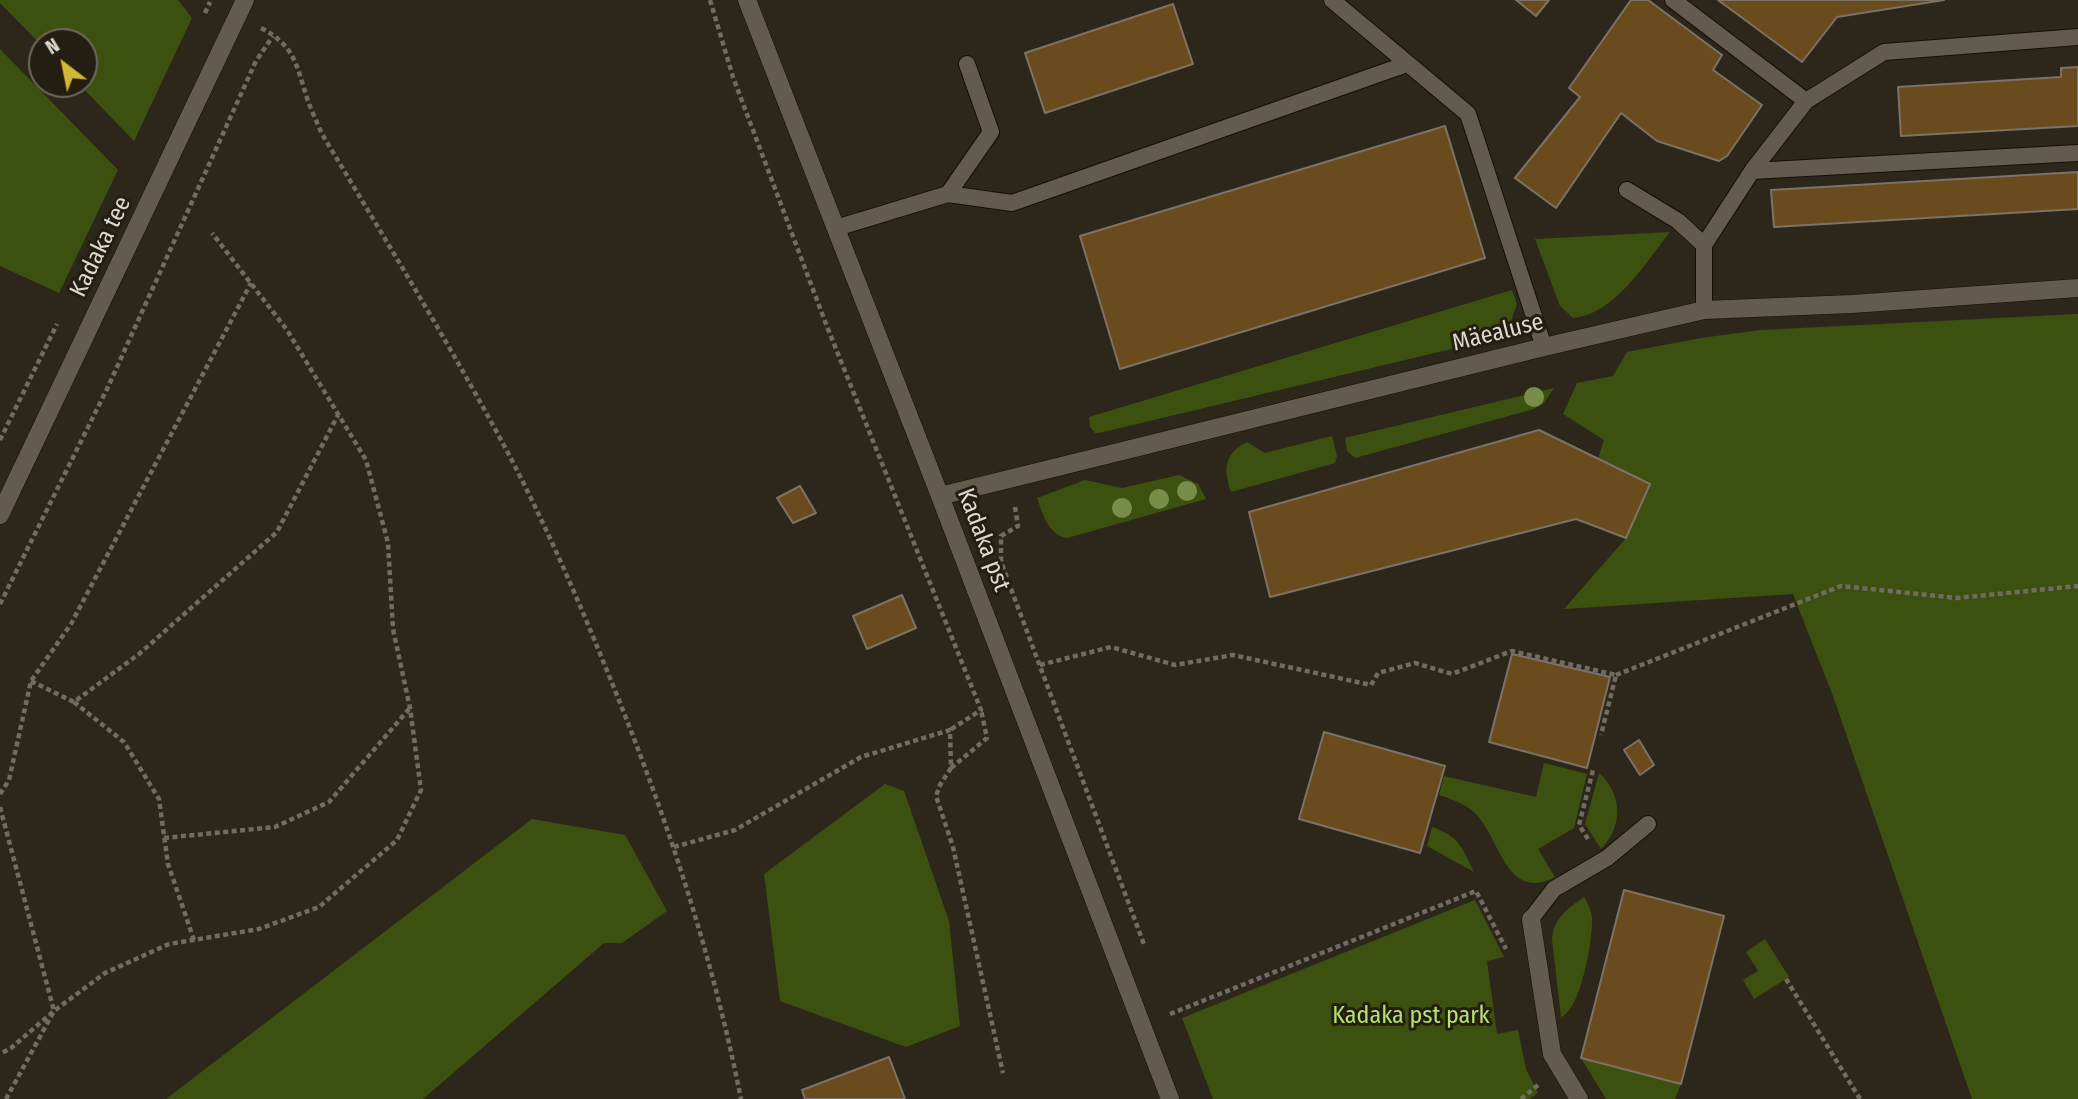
<!DOCTYPE html>
<meta charset="utf-8">
<style>
body{margin:0}
#map{position:relative;width:2078px;height:1099px;overflow:hidden;background:#2d271b;font-family:"Fira Sans Condensed",sans-serif}
canvas{display:block}
.north{position:absolute;left:28px;top:28px;width:70px;height:70px;box-sizing:border-box;background:#231d12;border:2px solid #6e685f;border-radius:50%;rotate:328deg;font-size:19px;font-weight:700;line-height:28px;text-align:center;color:#ded9d2}
.north::after{content:'';display:block;margin:auto;width:24px;height:32px;background:#d0b736;clip-path:polygon(50% 0,100% 100%,50% 72%,0 100%)}
</style>
<div id="map">
<canvas width="2078" height="1099"></canvas>
<div class="north">N</div>
</div>
<script>
const g = document.querySelector('canvas').getContext('2d');
g.lineJoin = 'round';
function paint(path, color) { g.fillStyle = color; g.fill(path, 'evenodd'); }
function stroke(path, color, width, dash) { g.strokeStyle = color; g.lineWidth = width; g.lineCap = dash ? 'butt' : 'round'; g.setLineDash(dash || []); g.stroke(path); }
function write(font, color, halo, rows, align = 'center') {
  g.font = font + ' "Fira Sans Condensed",sans-serif'; g.lineWidth = 6; g.setLineDash([]); g.textBaseline = 'middle'; g.strokeStyle = halo; g.fillStyle = color; for (const [text, x, y, turn = 0] of rows) {
    g.save(); g.translate(x, y); g.rotate((+turn || 0) * Math.PI / 180); g.textAlign = isNaN(turn) ? turn : align; if (halo) g.strokeText(text, 0, 0); g.fillText(text, 0, 0); g.restore();
  }
}
paint(new Path2D(`
 M0,0H178L192,18L134,141L79,84H84V42H42V46L0,3Z
 M0,49L118,170L59,293L0,266Z
 M1670,232C1646,262 1614,315 1573,318L1560,306L1535,239Z
 M1512,290L1517,304L1506,336L1099,433H1095L1090,427L1089,417Z
 M2078,314V1099H1972L1833,696L1793,594L1564,609L1626,538L1649,484L1598,459L1604,440L1563,414L1577,383L1613,376L1627,352L1701,338L1761,330Z
 M1554,388L1544,403L1534,409L1355,458L1347,451L1345,438Z
 M1332,436L1337,456L1335,463L1231,492C1223,470 1224,453 1247,442L1265,453Z
 M1179,475L1198,484L1206,499L1067,538C1048,535 1043,514 1037,498L1085,480L1122,488Z
 M1544,763L1587,774L1574,828L1538,849L1555,877C1507,902 1501,842 1477,815C1468,805 1452,799 1439,795L1444,776L1536,797Z
 M1599,773C1623,794 1623,827 1601,849L1585,824Z
 M885,784L904,791L949,921L960,1026L906,1047L780,1001L764,874Z
 M532,819L625,835L667,911L622,943H604L423,1099H166Z
 M1432,827C1460,837 1461,846 1474,872L1427,846Z
 M1584,897C1588,904 1591,910 1592,918C1593,939 1581,1010 1561,1017L1552,939C1554,918 1567,909 1584,897Z
 M1475,900L1504,957L1487,961L1497,1034L1518,1030L1526,1069L1538,1093L1530,1099H1213L1182,1018Z
 M1765,939L1789,977L1754,999L1743,980L1758,971L1746,952Z
 M1581,1058L1681,1084L1675,1099H1606Z`), '#3c510f');
const building = new Path2D(`
 M1516,0H1549L1536,16Z
 M1631,0H1648L1722,55L1713,70L1762,105L1727,156L1719,161L1657,141L1621,113L1556,208L1515,178L1580,97L1569,88Z
 M1718,0H1944L1837,17L1802,62Z
 M1173,4L1193,64L1045,113L1025,53Z
 M2078,67V126L1901,136L1898,87L2061,77V68Z
 M1445,126L1485,258L1120,369L1080,236Z
 M2078,172V209L1774,227L1771,190Z
 M1539,430L1650,484L1626,538L1576,519L1270,597L1249,512Z
 M800,486L816,513L793,523L777,498Z
 M902,595L916,628L867,649L853,616Z
 M1512,654L1610,677L1587,768L1489,742Z
 M1324,732L1445,766L1420,853L1299,819Z
 M1639,740L1654,765L1640,775L1624,750Z
 M1624,890L1724,916L1681,1084L1581,1058Z
 M889,1057L905,1099H805L802,1090Z`);
paint(building, '#6a4b1e');
stroke(building, '#7c7266', 2);
const lane = new Path2D(`
 M1332,0L1468,114L1544,347
 M1673,0L1806,101
 M1752,171L2078,153
 M1627,190L1678,221L1704,245
 M948,194L991,132L967,64
 M836,228L948,194L1012,203L1407,64
 M1704,310V245L1752,171L1806,101L1884,52L2078,37
 M1531,919L1554,889L1607,858L1648,824`);
const street = new Path2D(`
 M940,496L1544,347L1704,310L1852,304L2078,288
 M0,515L245,0
 M1531,919L1552,1054L1579,1099`);
const secondary = new Path2D(`
 M747,0L940,496L1170,1099`);
stroke(lane, '#150f05', 18);
stroke(street, '#150f05', 19);
stroke(secondary, '#150f05', 19);
stroke(new Path2D(`
 M710,0L733,77L826,324L981,710L950,730
 M205,13L210,2
 M261,28C295,46 296,64 307,98C311,110 317,122 322,134C385,239 449,343 507,451C547,527 582,608 614,688C668,821 713,958 741,1099
 M0,440L57,324
 M1015,507L1018,526L1001,536V562L1145,947
 M0,604L107,389L256,61L273,36
 M1040,665L1111,647L1175,665L1233,655L1371,685L1378,673L1415,663L1452,674L1512,651L1616,675L1601,735
 M1616,675L1841,586L1957,598L2078,586
 M31,681L74,702L139,654L277,532L338,415
 M74,702L124,742L159,799L168,864L194,940
 M951,768L987,738L981,710
 M0,794L9,780L31,681L71,624L251,283
 M0,807L54,1011L11,1048L0,1054
 M164,838L275,827L329,802L409,709
 M1588,839L1579,825L1593,770
 M674,847L735,830L861,757L950,730L951,768L940,785L936,796L953,847L1003,1073
 M1786,979L1860,1099
 M1170,1014L1476,891L1506,949
 M6,1099L54,1011L105,973L169,944L259,929L319,907L397,840L421,790L410,708L393,629L388,543L366,460L287,330L212,233
 M1521,1099L1538,1085V1083`), '#716c62', 4.5, [5, 3.5]);
stroke(lane, '#635b4e', 16);
stroke(street, '#635b4e', 18);
stroke(secondary, '#635b4e', 18);
g.fillStyle = '#788d48';
for (const [x, y] of [
 [1534,397],
 [1187,491],
 [1159,499],
 [1122,508]
]) { g.beginPath(); g.arc(x, y, 10, 0, 2 * Math.PI); g.fill(); }
write('24px', '#ded9d2', '#231d12', [
 ["Kadaka tee",101,247,-64],
 ["Mäealuse",1498,333,-14],
 ["Kadaka pst",983,540,69]
]);
write('24px', '#b6e16d', '#231d12', [
 ["Kadaka pst park",1411,1016]
]);
</script>
